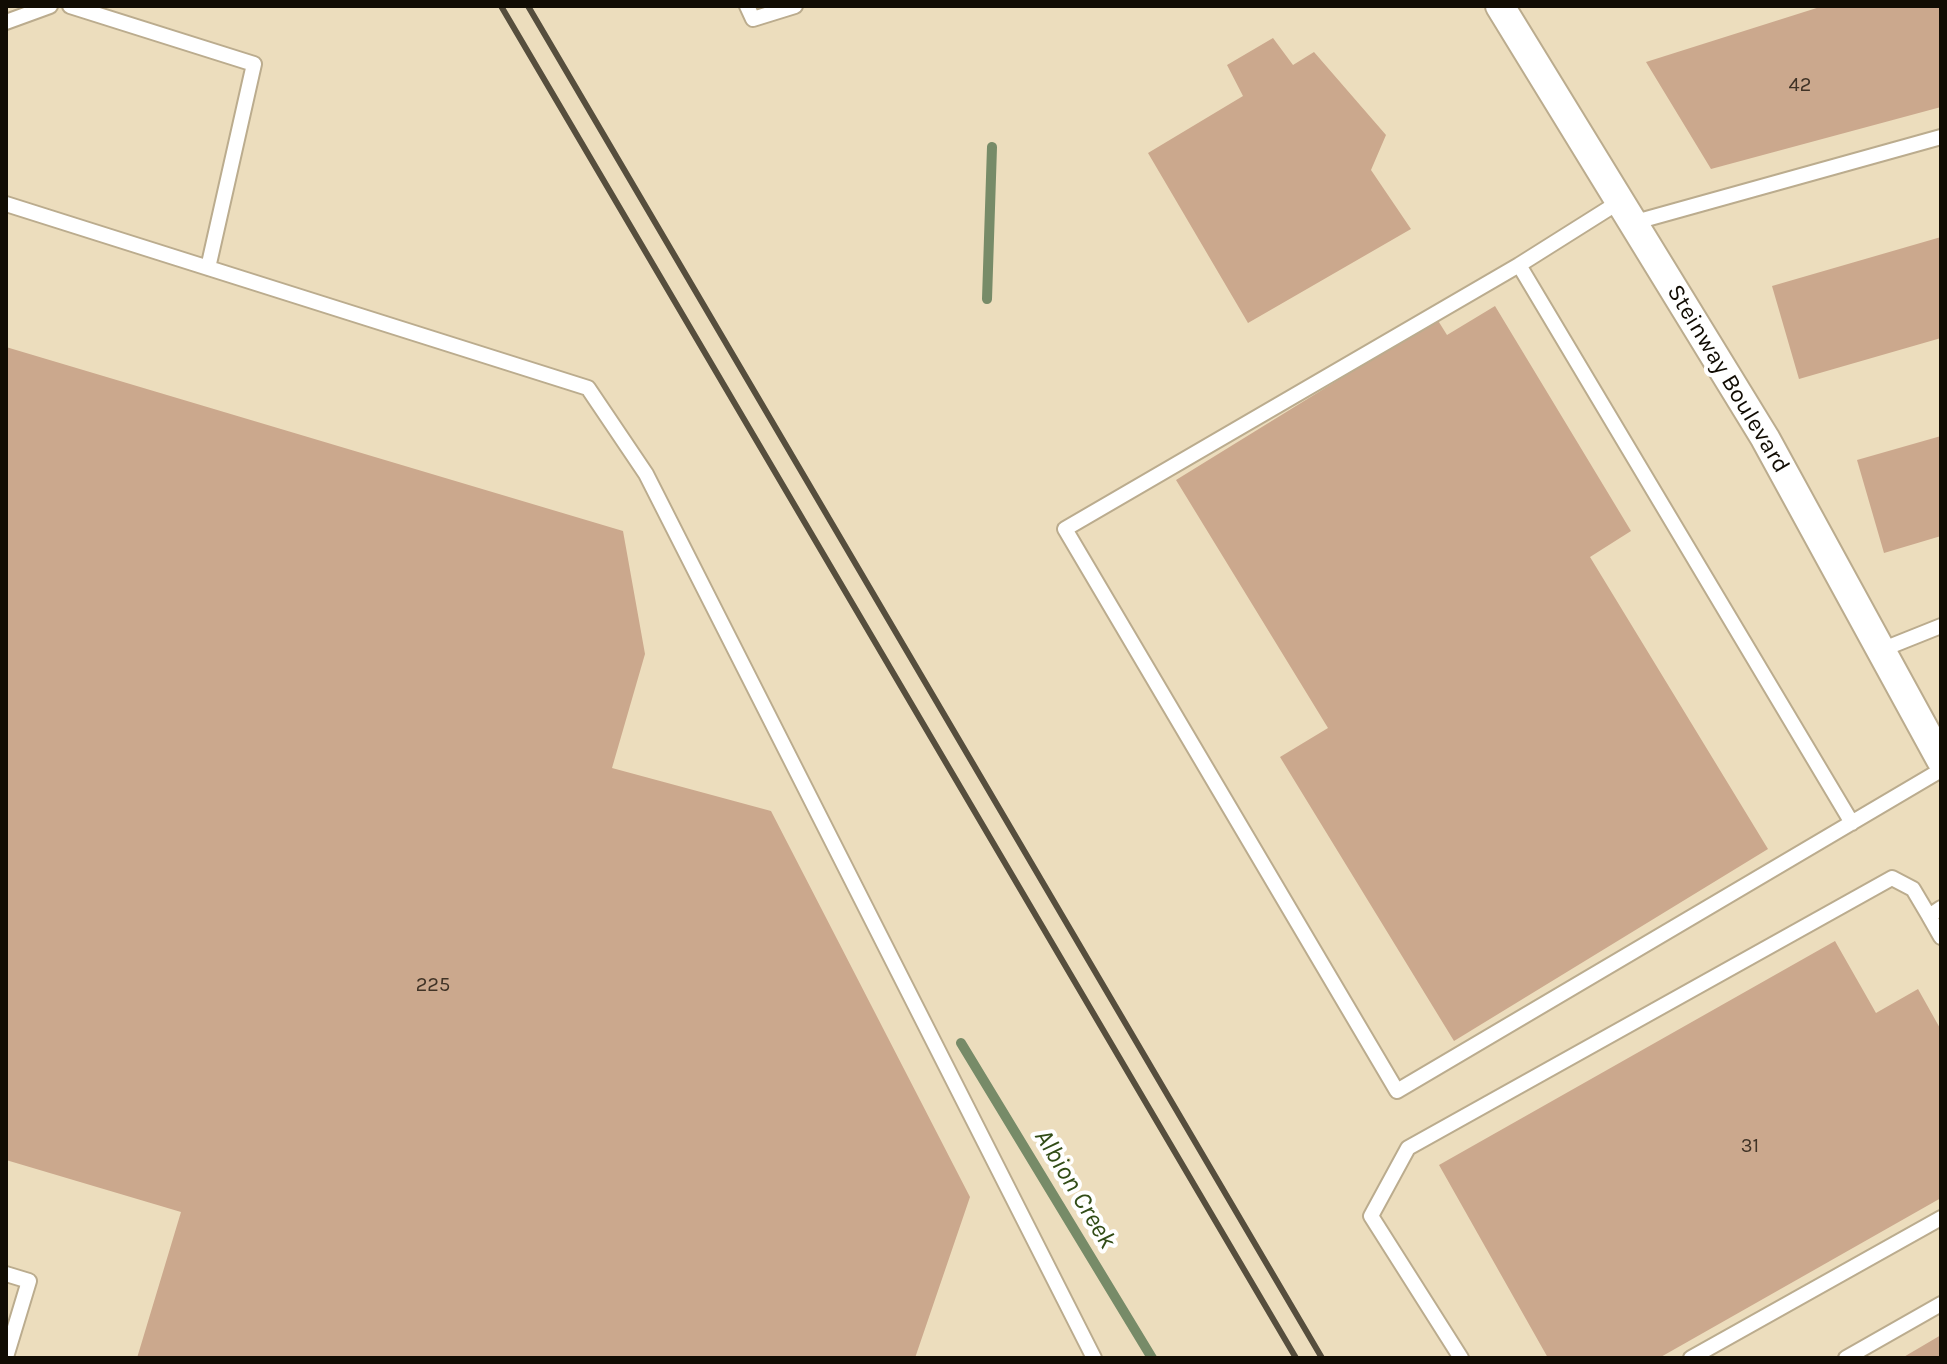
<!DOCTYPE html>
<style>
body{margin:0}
#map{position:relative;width:1947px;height:1364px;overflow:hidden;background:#ecddbd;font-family:Karla,sans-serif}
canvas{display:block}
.frame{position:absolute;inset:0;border:8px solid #110c03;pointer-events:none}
</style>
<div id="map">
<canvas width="1947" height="1364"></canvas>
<div class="frame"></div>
</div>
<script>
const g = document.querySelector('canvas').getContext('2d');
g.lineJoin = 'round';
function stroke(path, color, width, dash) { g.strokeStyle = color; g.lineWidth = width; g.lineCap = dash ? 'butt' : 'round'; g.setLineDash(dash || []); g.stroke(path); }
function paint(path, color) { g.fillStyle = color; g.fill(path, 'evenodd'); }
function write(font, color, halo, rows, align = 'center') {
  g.font = font + ' Karla,sans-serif'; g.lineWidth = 8; g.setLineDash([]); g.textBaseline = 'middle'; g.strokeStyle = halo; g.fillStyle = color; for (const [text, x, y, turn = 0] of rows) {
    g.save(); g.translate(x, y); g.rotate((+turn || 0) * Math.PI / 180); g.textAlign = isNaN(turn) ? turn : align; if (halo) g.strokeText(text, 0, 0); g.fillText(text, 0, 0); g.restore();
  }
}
stroke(new Path2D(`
 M987,299L992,147
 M961,1043L1152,1358`), '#778b68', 10);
paint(new Path2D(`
 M1823,6H1941V107L1711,169L1646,62Z
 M1273,38L1293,65L1314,52L1386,135L1371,170L1411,229L1248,323L1148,153L1243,96L1227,65Z
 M1941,237V338L1799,379L1772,286Z
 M1495,306L1631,531L1590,557L1768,849L1454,1041L1280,757L1328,728L1176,480L1437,319L1447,335Z
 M6,347L623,531L645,654L612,768L771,811L970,1197L915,1358H137L181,1212L6,1160Z
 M1941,436V536L1884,553L1857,460Z
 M1835,941L1876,1013L1918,989L1941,1030V1198L1659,1358H1548L1439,1165Z
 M1941,1335V1358H1902Z`), '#cba88d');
const service = new Path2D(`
 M70,6L254,64L208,268
 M747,6L753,19L795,6
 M6,22L50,6
 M1619,202L1519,265L1065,529L1397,1091L1941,770
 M6,204L588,388L646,474L1094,1358
 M1632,223L1941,137
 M1519,265L1852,823
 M1881,650L1941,626
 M1929,916L1941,937
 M6,1274L29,1281L6,1357
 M1461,1358L1371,1216L1408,1148L1892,878L1913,889L1929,916L1941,908
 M1691,1358L1941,1218
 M1846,1358L1941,1304`);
const minor = new Path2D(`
 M1500,6L1765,438L1941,760`);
stroke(service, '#bbac8e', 18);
stroke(minor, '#bbac8e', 32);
stroke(service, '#fff', 14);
stroke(minor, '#fff', 28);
stroke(new Path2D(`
 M501,6L1296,1358
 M528,6L1322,1358`), '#564e3d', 6);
write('20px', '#403326', null, [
 ["42",1800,85],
 ["225",433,985],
 ["31",1750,1146]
]);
write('24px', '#110c03', '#fff', [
 ["Steinway Boulevard",1728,379,59]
]);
write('italic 26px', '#314c16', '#fff', [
 ["Albion Creek",1075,1189,59]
]);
</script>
